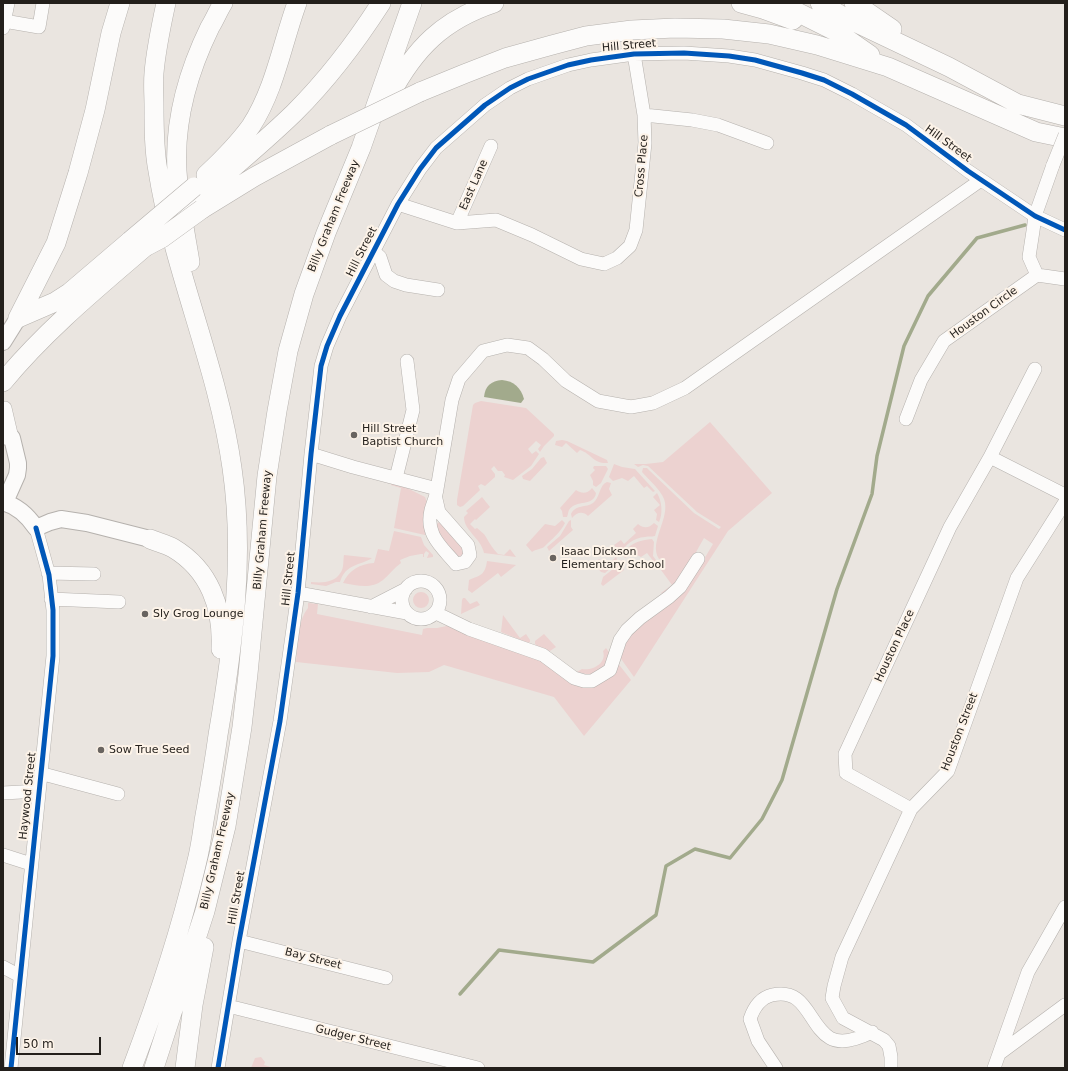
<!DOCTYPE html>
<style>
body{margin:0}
#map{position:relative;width:1068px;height:1071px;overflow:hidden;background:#eae5e0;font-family:"DejaVu Sans",sans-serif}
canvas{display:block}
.frame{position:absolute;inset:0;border:4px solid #231f1b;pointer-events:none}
.scale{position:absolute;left:16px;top:1037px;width:85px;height:18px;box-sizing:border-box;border:2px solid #231f1b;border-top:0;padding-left:5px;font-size:12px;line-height:14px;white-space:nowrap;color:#231f1b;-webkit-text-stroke:3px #fdf3e8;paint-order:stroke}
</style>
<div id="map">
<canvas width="1068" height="1071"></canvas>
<div class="frame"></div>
<div class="scale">50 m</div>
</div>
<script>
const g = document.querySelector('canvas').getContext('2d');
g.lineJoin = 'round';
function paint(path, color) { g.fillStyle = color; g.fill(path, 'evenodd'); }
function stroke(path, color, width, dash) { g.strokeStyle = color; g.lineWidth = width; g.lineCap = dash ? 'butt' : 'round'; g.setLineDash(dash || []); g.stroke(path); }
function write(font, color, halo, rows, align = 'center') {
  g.font = font + ' "DejaVu Sans",sans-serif'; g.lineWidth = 4; g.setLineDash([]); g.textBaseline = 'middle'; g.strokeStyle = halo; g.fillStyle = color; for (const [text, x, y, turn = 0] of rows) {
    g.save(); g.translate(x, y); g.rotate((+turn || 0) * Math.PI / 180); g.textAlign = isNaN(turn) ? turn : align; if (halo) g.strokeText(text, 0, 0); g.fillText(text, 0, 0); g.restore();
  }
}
paint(new Path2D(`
 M481,401L526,408L554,434V436L544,446L540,452L538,449L541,445L536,441L528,449L532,454L536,451L539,454L531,466L513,480L504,477L505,475L502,471H498L494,466L491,469L495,474V477L485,486L481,484L478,486L480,490L478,492L463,506L460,507L457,505V500L473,405L475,403Z
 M710,422L772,493L728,531L634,677L619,656L627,635L691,581L713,544L704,538C692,559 682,580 662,594L661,593L672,585L661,570L666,568L659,564L663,558L659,559C648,542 671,518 664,499C660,489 649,480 642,472L643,468H647L650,471L694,513L719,529L721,527L697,512L648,466L643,465L638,467L634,464H646L663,462Z
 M562,440L567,441L607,460L608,463C593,464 592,454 580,450L577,453L566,443L562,447L555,445L556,441Z
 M544,457L547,463L530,481L523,479L522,476L532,469L541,458Z
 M614,464L622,467L635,469L655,491L653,492L647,486L644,488L634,476L628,481L622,478L613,481L609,477Z
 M594,466H606L608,469L601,483L596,487L593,485V481L590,475L595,470L593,468Z
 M607,482L611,483L609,489L612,495L588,516C583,511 577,512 572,518L571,514C576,504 586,508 593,503C600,498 599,485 607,482Z
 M392,483L401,485L425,497L428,504L425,535L394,528L401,488L391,485Z
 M592,488L596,493C594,507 576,499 569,510C568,512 568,515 567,517H563L562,511L560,508L576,490C582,494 587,494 592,488Z
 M657,493C662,501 663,514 659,522L656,520L657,514L654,510L660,505L653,497Z
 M482,497L490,507L476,520L475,519L470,524L475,529L477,528C480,531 484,533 486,537C490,544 493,549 498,554L504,555L510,549L516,557L484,553C481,538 464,531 464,517L468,513L466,511Z
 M562,520L565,523C561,532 551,540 544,547C541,549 536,549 532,552L526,545L545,524L555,526Z
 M571,520V527L573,530L549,551L547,547L560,536L569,521Z
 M439,522L465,550L466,554L458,558L437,533V524Z
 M654,523L658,526L655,536C651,537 649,536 645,537C633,538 626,544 620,554H617L618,550L614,545L621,540L624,544L636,533L633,529L638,524C644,529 649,528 654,523Z
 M394,531L421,537L424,545L433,555V557L427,558L429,553L426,551L424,554V557H423V554H421L410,556L400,560L401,563C394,568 389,575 383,580C370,590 357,585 343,583C349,570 360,564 374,563L378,549L389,551Z
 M652,539L654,542L653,556L659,564L658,567L647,553L641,557C636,554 630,553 625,558L623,555L624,552C631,543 640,540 652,539Z
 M344,555L372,558C360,566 346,563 340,582H336L326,586L311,584V582C322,583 335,583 341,572C344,568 343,560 344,555Z
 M616,557L617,559L612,567L605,573L601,572L594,564L599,559L603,562H611Z
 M623,560L622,566L624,570L603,586L601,584L603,577L613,569L620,561Z
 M487,561L516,565L501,577L498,573L472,593L468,590L469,580C481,575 485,575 487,561Z
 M413 600a8 8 0 1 1 16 0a8 8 0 1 1-16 0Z
 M463,598H465L470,604L477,601L480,605L461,614L462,600Z
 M308,603L318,604L317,614L422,635L423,629L427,628H437L447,626L456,628L540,657L580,683L617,662L631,680L584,736L554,697L444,665L429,672L397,673L296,662C298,644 297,622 308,608Z
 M503,615L520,638L526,634L530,640V642L528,643L501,632Z
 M544,634L556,647L550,651L537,646L535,644V641Z
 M606,648L609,652L604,668L591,675L577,672L582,669C593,671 607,663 603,651Z
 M261,1057L265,1062L264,1065L274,1068H251L255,1058Z`), '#ecd2d0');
paint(new Path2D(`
 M502,380C514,381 521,388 524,399L521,403L484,397C485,386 491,381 502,380Z`), '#a2aa8c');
stroke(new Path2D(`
 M460,994L499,950L593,962L656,915L666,866L695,849L730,858L762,819L782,780L837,589L872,494L877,456L904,346L928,296L977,238L1025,225`), '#a2aa8c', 3.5);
const minor = new Path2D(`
 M4,21L39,27L43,3
 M3,28L8,3
 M644,115L692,120L718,125L767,143
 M398,204L457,223L496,220L532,235L581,259L604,264L617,258L630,246L636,230L645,143L644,115L634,54
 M457,223L491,146
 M373,251L380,257L386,275L394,281L406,285L438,290
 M1037,275L1029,257L1033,231L1035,216L1053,165
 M1037,275L1065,279
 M5,408L12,438
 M906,419L921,380L944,341L1037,275
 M311,454L353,467L437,489
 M990,457L1065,495
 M396,478L413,410L407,361
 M436,499L439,512L468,545L470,555L465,562L456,564C442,547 425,535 431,510C433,503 436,497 437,489L452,400L459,379L483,351L507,345L528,348L543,359L566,381L598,401L631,407L653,403L685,388L981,180
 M48,573L94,574
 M402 600a19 19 0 1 1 38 0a19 19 0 1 1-38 0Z
 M298,593L407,613
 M51,599L119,602
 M371,607L406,589
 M436,613L469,629L543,655L574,678L584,681H592L602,675L610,670L620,640L627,630L640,618L669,597L680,587L698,559
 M40,775H47L118,794
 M3,793L39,791
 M911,809L846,773L845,754L950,527L990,457L1035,369
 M3,855L31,864
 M239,941L386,978
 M3,967L20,976
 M228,1006L478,1068
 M1000,1053L1065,1005
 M11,1068L53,656V610L49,575L36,528
 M218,1068L239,941L280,721L298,593L311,454L321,366L327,346L340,316L398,204L420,169L436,148L485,105L510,88L528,79L568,65L591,60L634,54L684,53L729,56L755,60L802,73L824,80L852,94L906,125L968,171L1035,216L1065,230
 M776,1068L758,1041L750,1019C754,1007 760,998 772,995C807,987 808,1025 830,1038C842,1045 860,1038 872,1032
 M891,1068V1057L889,1046L884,1040L843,1018L832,998L834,986L842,957L911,809L948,771L1017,578L1065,502
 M994,1068L1028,972L1065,907`);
const major = new Path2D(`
 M3,342L18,318
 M3,436L12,438L18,463V468L17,475L5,502
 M3,502C17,506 28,516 36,528L50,522L61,519L87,523L150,539`);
const highway = new Path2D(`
 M741,3L763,9L793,20
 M779,3L837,32L870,55
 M820,3L842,16L949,67L1018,104L1065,116
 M854,3L892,29
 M420,92L464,74L505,58L552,45L586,36L632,30L675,28L723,29L769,34L817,45L888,67L1036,132L1065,138
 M390,95C415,48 443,20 494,3
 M206,175C222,160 238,144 251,126C275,89 282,44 297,3
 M194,201C228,172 262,144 294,113C327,80 356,42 381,3
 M202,209L254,177L331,135
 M190,262C185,232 179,202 177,171C174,121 188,72 210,27C215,19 218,11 223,3
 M18,318L56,243L78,173L95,110L111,33L120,3
 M18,318L55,302L69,293L130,241
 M3,382C44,332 96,289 145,247
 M150,539C157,542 166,544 173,548C210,570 223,608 221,649
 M132,1068C157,1002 180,933 196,865C200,850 202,836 204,821C209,793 214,764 218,735C233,647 245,557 232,468C218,367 174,272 158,171C154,150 154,128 154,106C154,95 153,84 154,73C156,49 161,26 166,3
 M154,1068L205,911L226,826L242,727L248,674L267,476L277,411L288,351L304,294L326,233L361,148L412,3
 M185,1068L193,1005L204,947`);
stroke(minor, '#b5b1ad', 14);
stroke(major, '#b5b1ad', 18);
stroke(highway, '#b5b1ad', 20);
stroke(minor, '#fcfbfa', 13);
stroke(major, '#fcfbfa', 16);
stroke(highway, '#fcfbfa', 19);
const minorBridge = new Path2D(`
 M1053,165L1065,135`);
const highwayBridge = new Path2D(`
 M331,135L420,92
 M130,241L194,187
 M145,247L162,238L202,209`);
stroke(minorBridge, '#b5b1ad', 14, []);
stroke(highwayBridge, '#b5b1ad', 20, []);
stroke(minorBridge, '#fcfbfa', 13);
stroke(highwayBridge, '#fcfbfa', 19);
stroke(new Path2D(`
 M11,1068L53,656V610L49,575L36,528
 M218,1068L239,941L280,721L298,593L311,454L321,366L327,346L340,316L398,204L420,169L436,148L485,105L510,88L528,79L568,65L591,60L634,54L684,53L729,56L755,60L802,73L824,80L852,94L906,125L968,171L1035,216L1065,230`), '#0057b8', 5);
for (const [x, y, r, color] of [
 [354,435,4,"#696460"],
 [553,558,4,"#696460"],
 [145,614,4,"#696460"],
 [101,750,4,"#696460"]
]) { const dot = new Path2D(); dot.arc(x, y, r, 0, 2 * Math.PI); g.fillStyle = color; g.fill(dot); stroke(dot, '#fdf3e8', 1.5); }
write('11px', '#231f1b', '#fdf3e8', [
 ["Hill Street",629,46,-5],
 ["Hill Street",948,144,36],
 ["Cross Place",642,166,-85],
 ["East Lane",474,185,-66],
 ["Billy Graham Freeway",334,216,-68],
 ["Hill Street",362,252,-63],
 ["Houston Circle",984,313,-36],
 ["Billy Graham Freeway",263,530,-85],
 ["Hill Street",289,579,-84],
 ["Houston Place",895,646,-65],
 ["Houston Street",960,732,-69],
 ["Haywood Street",28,796,-84],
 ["Billy Graham Freeway",218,851,-77],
 ["Hill Street",237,898,-80],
 ["Bay Street",313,959,14],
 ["Gudger Street",353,1038,14]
]);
write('11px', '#231f1b', '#fdf3e8', [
 ["Hill Street",362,429],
 ["Baptist Church",362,442],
 ["Isaac Dickson",561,552],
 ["Elementary School",561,565],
 ["Sly Grog Lounge",153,614],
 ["Sow True Seed",109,750]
], 'left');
</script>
